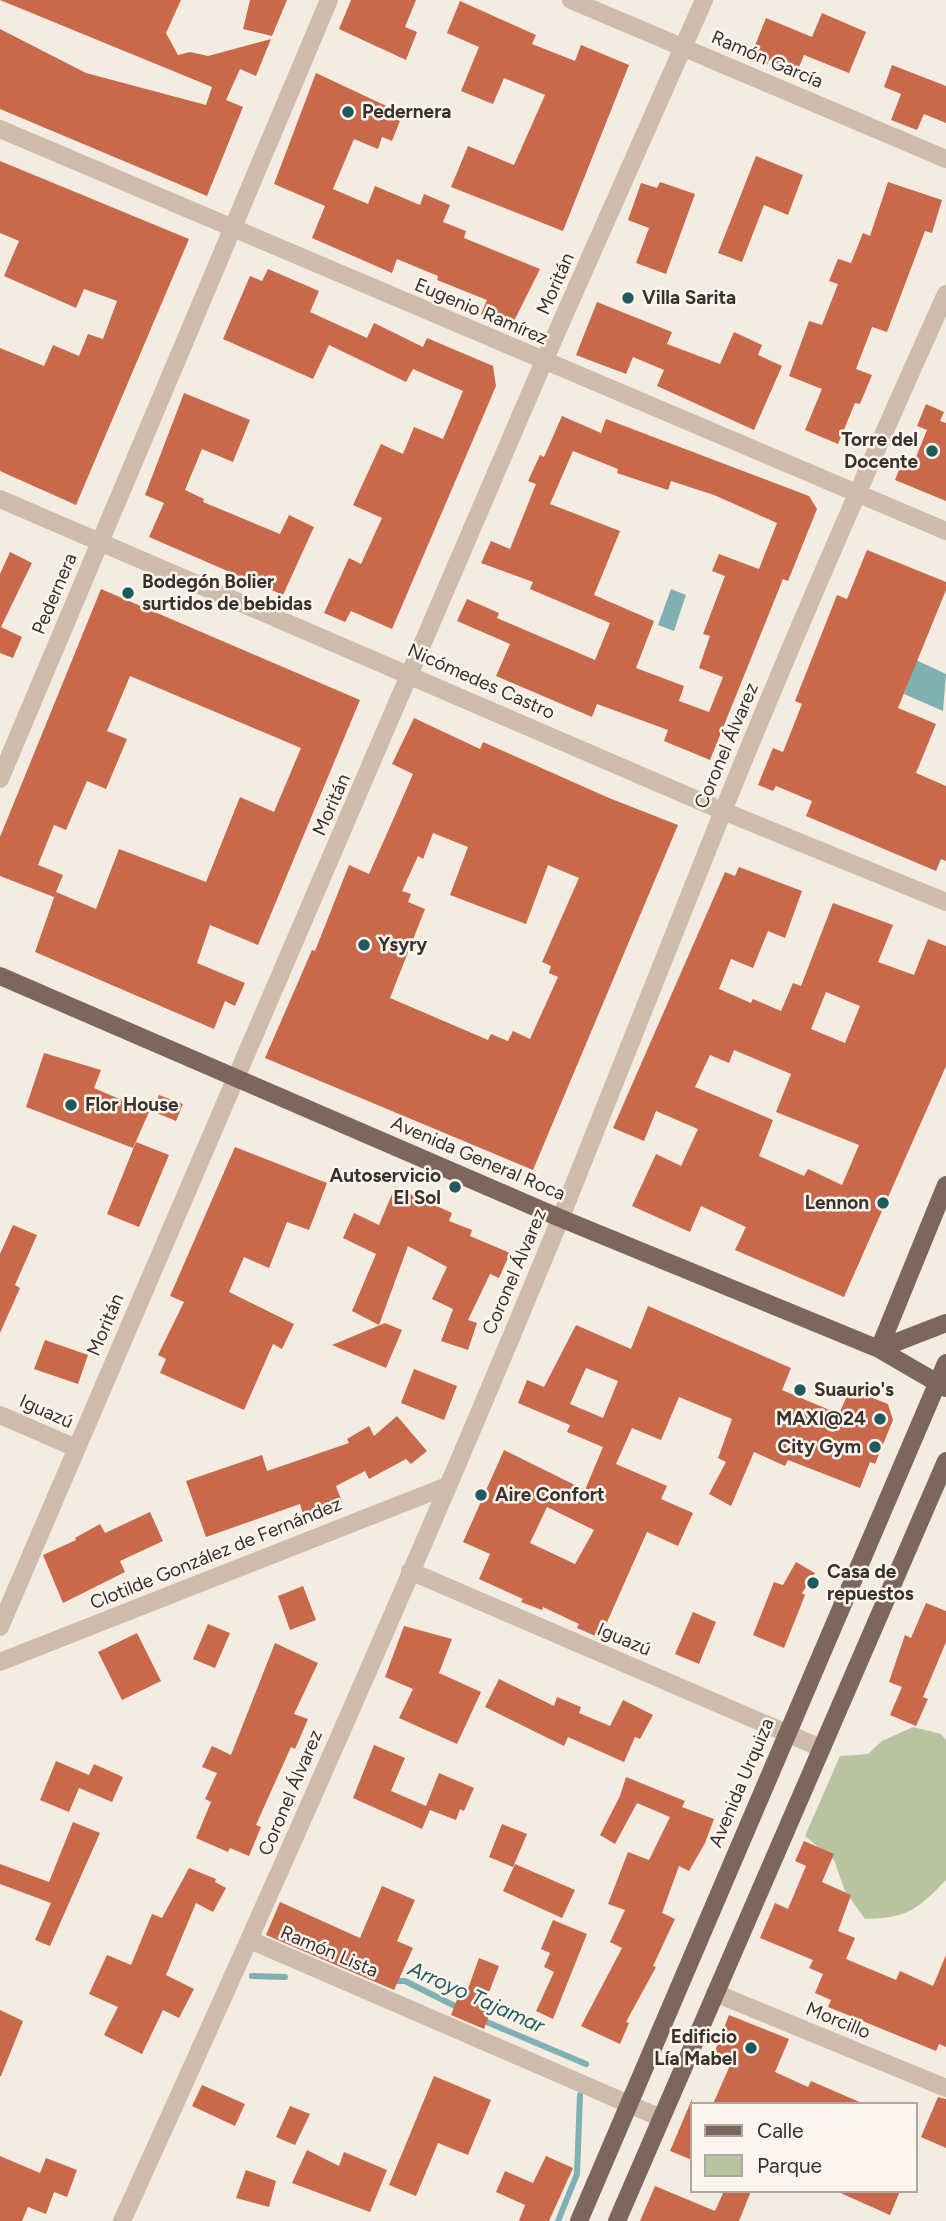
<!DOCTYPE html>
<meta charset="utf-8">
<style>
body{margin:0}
#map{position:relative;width:946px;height:2221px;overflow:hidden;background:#f4ebe1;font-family:Figtree,sans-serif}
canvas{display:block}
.legend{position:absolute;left:690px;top:2102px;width:228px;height:91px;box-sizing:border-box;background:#fbf5ee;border:2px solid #aea6a0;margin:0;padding:9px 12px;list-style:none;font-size:21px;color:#3b302b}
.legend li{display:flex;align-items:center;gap:14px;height:35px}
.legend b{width:35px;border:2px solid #aea6a0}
</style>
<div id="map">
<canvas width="946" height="2221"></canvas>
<ul class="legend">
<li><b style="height:9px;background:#7d675c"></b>Calle</li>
<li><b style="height:19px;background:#b8c4a0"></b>Parque</li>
</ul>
</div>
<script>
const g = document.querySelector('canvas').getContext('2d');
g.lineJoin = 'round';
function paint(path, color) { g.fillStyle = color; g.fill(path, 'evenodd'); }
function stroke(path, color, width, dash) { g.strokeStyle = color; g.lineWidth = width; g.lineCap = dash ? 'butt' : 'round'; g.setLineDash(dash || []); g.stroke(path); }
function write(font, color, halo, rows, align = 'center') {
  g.font = font + ' Figtree,sans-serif'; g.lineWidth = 5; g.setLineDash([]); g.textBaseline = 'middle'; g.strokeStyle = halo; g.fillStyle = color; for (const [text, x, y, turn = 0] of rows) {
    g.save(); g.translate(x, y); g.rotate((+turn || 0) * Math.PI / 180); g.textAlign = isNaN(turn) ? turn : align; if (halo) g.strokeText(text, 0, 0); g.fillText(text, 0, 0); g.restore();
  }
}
paint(new Path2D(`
 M913,1727L941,1734L946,1740V1880C917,1910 907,1918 865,1919L845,1891L834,1860L805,1836L840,1756L868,1754L882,1741Z`), '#b8c4a0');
paint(new Path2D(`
 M671,589L686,595L674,631L658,625Z
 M916,660L946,674L943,711L904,694Z`), '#7fb0b2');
stroke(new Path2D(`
 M252,1976L285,1977
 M393,1981H405L459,2008
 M482,2020L586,2064
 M558,2221L577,2174L580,2095`), '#7fb0b2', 6);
paint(new Path2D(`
 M0,0H181L166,33L178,55L190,52L208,56L271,39L256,76L240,69L226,100L243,107L207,196L0,109V29L86,73L206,105L212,87Z
 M250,0H287L272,36L243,29Z
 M351,0H416L405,27L417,32L406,60L339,29Z
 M460,1L536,35L532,44L575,61L581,45L629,65L563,231L451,187L468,146L514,165L545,95L504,78L493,104L461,91L479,47L447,33Z
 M822,13L866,32L849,73L804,55L797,72L769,60L767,65L750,58L766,18L812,37Z
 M892,65L946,86V123L924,114L917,130L891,120L901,94L884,87Z
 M316,73L397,111L394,118L400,121L392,141L382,137L378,149L354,139L333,189L368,204L375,186L420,205L424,194L450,205L443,222L466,231L464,238L540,269L511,327L481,314L487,300L437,280L438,276L397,259L392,273L312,238L325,206L274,184Z
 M756,156L803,175L788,215L764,205L742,262L718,253Z
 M0,161L189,239L76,505L0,471V348L44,366L53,345L79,356L88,334L103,339L117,301L84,289L76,308L4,276L19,241L0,233Z
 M660,182L695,194L666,274L636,263L649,228L628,220L641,183L657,188Z
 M888,182L942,200L932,233L925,231L887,332L872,327L856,369L872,375L860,404L855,403L838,444L805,430L822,389L789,376L809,321L822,325L838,284L829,281L838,259L851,263L863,233L870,236Z
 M268,269L319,291L310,312L367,338L374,323L423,347L427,338L493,366L496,386L392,629L351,611L345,622L324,613L349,558L361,564L382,518L353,505L381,444L403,454L414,427L443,439L463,391L413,369L406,382L329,345L313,379L223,339L250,276L262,281Z
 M597,302L672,332L667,344L720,364L734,332L762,345L758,355L782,366L754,430L657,386L664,370L633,357L626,374L576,355Z
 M184,393L250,420L233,462L202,449L185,490L204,499L203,502L280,534L289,515L314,527L283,595L149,537L164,503L145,495Z
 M926,404L944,412L940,421L946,423V501L895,480L904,457L914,462L927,430L917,426Z
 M562,416L601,433L606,419L809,496L817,509L788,581L783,579L710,760L664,741L668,730L597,704L592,717L496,676L510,644L457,621L467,599L499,613L497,618L595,660L610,623L530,589L533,582L481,563L491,541L510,549L536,484L528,481L540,455L544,457ZM573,451L618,469L617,473L668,490L671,481L714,495L777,523L759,569L719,554L712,571L725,576L703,634L710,636L699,668L723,677L709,712L679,701L684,686L636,668L654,621L594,595L620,531L550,504Z
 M867,550L946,582V590L898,708L936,724L916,773L946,786V861L941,859L936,871L806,816L812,801L776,786L773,791L758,785L773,748L783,752L802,704L795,701L837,595L847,599Z
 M10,552L32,563L1,627L22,637L13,658L0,653V574Z
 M101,589L360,700L258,945L210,925L197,963L245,983L235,1006L225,1001L214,1029L35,952L56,892L54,897L0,876V837ZM130,676L301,748L274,812L240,797L206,882L119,849L96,909L56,892L63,875L38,865L54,825L66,830L87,781L106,789L127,739L107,731Z
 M414,718L480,749L483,742L609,798L678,825L533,1170L265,1058L312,950L315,951L349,865L369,874L389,829L413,774L392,764ZM433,833L468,847L450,895L526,924L548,865L579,878L542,962L551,966L549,973L558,977L530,1039L513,1031L508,1041L491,1034L488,1040L390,998L425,909L408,902L411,894L402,891L418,856L423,859Z
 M739,867L802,891L785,938L768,931L753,968L731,959L719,989L751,1003L753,999L781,1011L793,983L801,986L833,903L893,925L878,962L914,975L928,939L946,946V1066L844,1297L735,1250L746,1227L701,1206L690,1232L632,1206L656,1154L681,1166L698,1129L656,1111L644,1141L613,1128L725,872L735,876ZM826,992L860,1006L845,1043L811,1029ZM734,1050L791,1074L776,1112L859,1145L842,1185L808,1169L804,1176L759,1156L773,1120L695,1087L710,1055L729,1063Z
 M44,1053L101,1070L94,1088L149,1112L133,1148L26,1107Z
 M159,1095L183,1104L176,1121L152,1111Z
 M136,1142L169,1155L139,1227L107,1214Z
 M235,1147L327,1183L309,1230L287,1222L269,1268L244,1257L229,1292L294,1324L282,1349L273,1344L244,1410L160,1373L166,1359L158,1355L184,1302L170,1296Z
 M395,1187L452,1213L449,1221L472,1230L470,1236L510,1253L499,1278L490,1274L468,1320L477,1323L468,1350L441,1341L453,1309L432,1299L447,1267L408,1246L379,1325L352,1311L376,1254L343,1238L354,1213L379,1225Z
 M13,1225L37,1235L15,1285L20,1288L0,1333V1254Z
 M648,1306L791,1368L782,1390L839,1414L850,1389L888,1404L893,1420L875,1464L870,1462L860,1488L788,1460L785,1466L754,1452L731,1506L709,1494L726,1462L718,1458L732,1419L679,1397L661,1440L632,1428L616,1464L667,1486L661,1499L693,1513L678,1546L647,1532L600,1638L577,1628L579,1624L543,1607L542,1610L521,1602L523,1599L479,1579L490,1554L463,1542L504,1450L585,1490L603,1447L567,1432L570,1425L518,1403L527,1380L544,1387L576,1325L631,1349ZM586,1368L618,1381L603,1418L570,1404ZM547,1507L594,1530L575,1564L530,1543Z
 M385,1323L402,1330L386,1368L332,1345Z
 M45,1340L88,1355L78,1384L34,1369Z
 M414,1369L457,1386L444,1420L401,1403Z
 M397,1416L427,1451L411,1464L406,1459L369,1479L365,1471L336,1486L342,1502L304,1517L300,1504L206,1537L186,1481L262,1455L267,1471L349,1443L347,1439L369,1426L374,1436Z
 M150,1512L163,1541L120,1561L125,1572L63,1603L43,1555L76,1540L75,1538L100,1524L105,1533Z
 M796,1562L815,1573L802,1593L805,1595L784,1648L753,1635L774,1582L783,1585Z
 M303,1586L316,1620L290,1630L278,1596Z
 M926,1603L946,1611V1642L923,1697L928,1699L916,1726L890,1715L902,1687L889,1682L905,1635L911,1638Z
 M693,1612L716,1622L699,1664L675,1654Z
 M208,1624L230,1633L215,1668L193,1659Z
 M404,1626L452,1639L439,1673L481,1692L457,1744L399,1718L413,1689L385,1677Z
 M137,1633L161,1681L122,1700L98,1652Z
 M275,1643L318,1663L294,1714L308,1719L295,1749L291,1747L268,1798L256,1825L261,1827L249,1856L230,1848L228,1852L196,1838L211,1802L205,1799L217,1773L202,1767L212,1746L231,1755Z
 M499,1679L554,1706L557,1697L581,1707L579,1713L610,1726L623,1700L653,1715L640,1739L635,1737L624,1762L568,1737L564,1746L485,1707Z
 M374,1745L405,1758L391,1791L426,1806L439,1773L474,1788L464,1811L460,1809L456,1820L430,1810L422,1829L353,1798Z
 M56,1761L89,1775L94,1764L123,1777L112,1802L79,1788L69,1812L40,1800Z
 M626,1777L685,1801L682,1807L714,1819L705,1843L689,1871L679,1866L662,1913L675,1919L653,1966L656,1967L626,2022L629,2023L620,2044L581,2026L622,1948L610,1942L625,1910L608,1904L628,1852L649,1860L670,1817L637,1803L615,1844L600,1835L620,1796Z
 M73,1822L100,1833L50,1946L35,1940L51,1903L0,1884V1864L49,1882Z
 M502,1824L527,1834L513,1867L489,1857Z
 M804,1841L834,1854L822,1882L851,1895L838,1931L855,1938L846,1959L896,1980L900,1971L933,1986L946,1955V2047L939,2044L936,2051L828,2007L831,2000L815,1993L823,1974L809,1968L813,1960L760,1938L775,1903L788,1909L806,1866L795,1861Z
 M515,1864L575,1890L562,1918L503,1891Z
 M189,1868L216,1879L215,1882L226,1888L213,1912L196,1903L166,1975L194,1989L179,2018L163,2010L142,2054L104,2035L118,2007L89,1994L107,1955L131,1965L152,1914L162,1918Z
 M382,1886L415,1900L397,1941L413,1948L394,1990L266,1935L280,1902L360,1938Z
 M553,1920L587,1934L553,2019L536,2011L554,1972L544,1967L550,1953L541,1949Z
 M479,1958L499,1966L483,2008L491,2011L484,2029L451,2015L458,1997L464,2000Z
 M0,2010L23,2021L1,2076H0Z
 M729,2015L789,2039L775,2072L808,2087L811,2081L864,2104H713L731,2063L713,2056Z
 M434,2076L491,2100L468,2155L438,2143L416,2196L389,2185Z
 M202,2085L245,2104L235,2126L192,2106Z
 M938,2097L946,2099V2148L921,2137Z
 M692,2099V2160L670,2151Z
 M290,2106L310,2114L295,2145L276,2137Z
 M307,2150L339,2166L344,2152L387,2170L370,2212L292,2183Z
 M0,2156L40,2173L46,2158L77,2170L67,2197L54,2192L46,2214L28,2207L22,2221H0Z
 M546,2156L573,2168L549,2221H519L525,2205L496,2192L505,2171L533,2183Z
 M246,2170L276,2181L269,2207L236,2198Z
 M655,2186L715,2211L724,2191H751L739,2221H640Z
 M836,2191H900L890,2215Z`), '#c8694b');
stroke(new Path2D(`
 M571,0L946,159
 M0,129L946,531
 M0,499L723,811L946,902
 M0,779L329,0
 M0,1415L76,1448
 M410,1571L821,1748
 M0,1627L544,361L704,0
 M0,1662L447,1486
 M250,1940L661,2118
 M715,1993L946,2088
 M122,2221C273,1889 422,1555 561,1217C615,1084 667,950 721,816C792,640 868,467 946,294`), '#cdbbac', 18);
stroke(new Path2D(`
 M0,976L560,1218L879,1349L946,1388
 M879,1349L946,1185
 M879,1349L946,1323
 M579,2221L946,1363
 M617,2221L946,1461`), '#7d675c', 18);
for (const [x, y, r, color] of [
 [348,112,7,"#1f5a5e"],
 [628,298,7,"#1f5a5e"],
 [932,451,7,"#1f5a5e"],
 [128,593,7,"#1f5a5e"],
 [364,945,7,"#1f5a5e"],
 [71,1105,7,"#1f5a5e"],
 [455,1187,7,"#1f5a5e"],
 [883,1203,7,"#1f5a5e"],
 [800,1390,7,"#1f5a5e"],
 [880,1419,7,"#1f5a5e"],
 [875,1447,7,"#1f5a5e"],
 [481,1495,7,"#1f5a5e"],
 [813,1583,7,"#1f5a5e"],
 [751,2048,7,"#1f5a5e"]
]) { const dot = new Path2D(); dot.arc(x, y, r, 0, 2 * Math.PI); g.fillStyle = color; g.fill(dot); stroke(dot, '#fbf5ee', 2.5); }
write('19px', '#3b302b', '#fbf5ee', [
 ["Ramón García",767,60,23],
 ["Moritán",556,284,-66],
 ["Eugenio Ramírez",481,312,23],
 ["Pedernera",55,594,-67],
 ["Nicómedes Castro",481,682,24],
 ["Coronel Álvarez",727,746,-67],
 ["Moritán",332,805,-66],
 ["Avenida General Roca",478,1159,23],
 ["Coronel Álvarez",515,1272,-67],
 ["Moritán",106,1325,-67],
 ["Iguazú",46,1412,24],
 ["Clotilde González de Fernández",216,1554,-22],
 ["Iguazú",624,1640,23],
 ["Avenida Urquiza",742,1783,-67],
 ["Coronel Álvarez",291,1793,-67],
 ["Ramón Lista",329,1952,23],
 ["Morcillo",838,2021,22]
]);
write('bold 19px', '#3b302b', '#fbf5ee', [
 ["Pedernera",362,112],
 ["Villa Sarita",642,298],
 ["Torre del",918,440,"right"],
 ["Docente",918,462,"right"],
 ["Bodegón Bolier",142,582],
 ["surtidos de bebidas",142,604],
 ["Ysyry",378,945],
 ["Flor House",85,1105],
 ["Autoservicio",441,1176,"right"],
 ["El Sol",441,1198,"right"],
 ["Lennon",869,1203,"right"],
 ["Suaurio's",814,1390],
 ["MAXI@24",866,1419,"right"],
 ["City Gym",861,1447,"right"],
 ["Aire Confort",495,1495],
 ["Casa de",827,1572],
 ["repuestos",827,1594],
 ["Edificio",737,2037,"right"],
 ["Lía Mabel",737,2059,"right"]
], 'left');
write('italic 21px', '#1f5a5e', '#fbf5ee', [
 ["Arroyo Tajamar",476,1998,24]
]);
</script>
